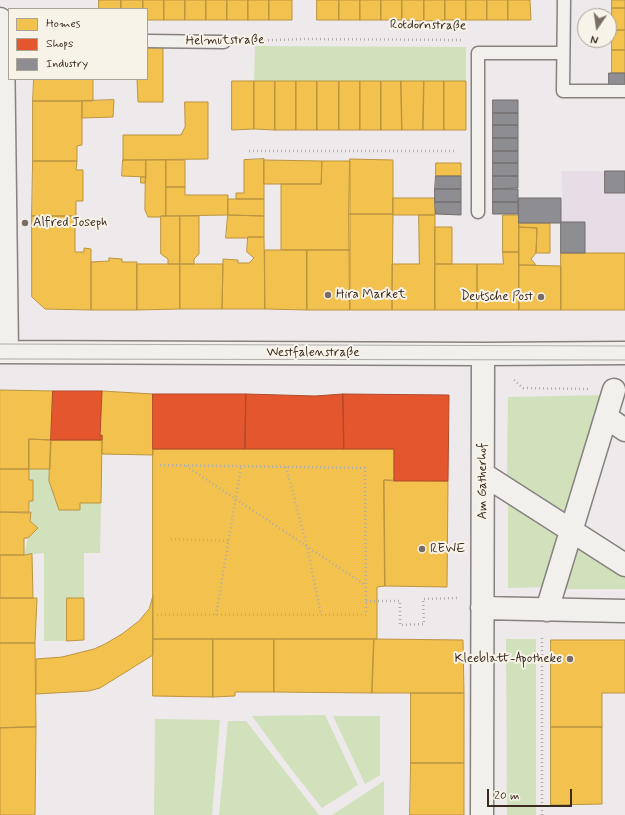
<!DOCTYPE html>
<meta charset="utf-8">
<style>
body{margin:0}
#map{position:relative;width:625px;height:815px;overflow:hidden;background:#eee9ea;font-family:Mynerve,sans-serif}
canvas{display:block}
.legend{position:absolute;left:8px;top:8px;width:140px;height:72px;box-sizing:border-box;background:#f7f3e8;border:1px solid #aca397;margin:0;padding:5px 7px;list-style:none;font-size:12px;color:#3b2a1e}
.legend li{display:flex;align-items:center;gap:8px;height:20px}
.legend b{width:20px;border:1px solid #aca397}
.north{position:absolute;left:577px;top:8px;width:40px;height:40px;box-sizing:border-box;background:#f7f3e8;border:1px solid #aca397;border-radius:50%;rotate:193deg;font-size:11px;font-weight:700;line-height:16px;text-align:center;color:#3b2a1e}
.north::after{content:'';display:block;margin:auto;width:14px;height:18px;background:#7a6d65;clip-path:polygon(50% 0,100% 100%,50% 72%,0 100%)}
.scale{position:absolute;left:487px;top:789px;width:85px;height:18px;box-sizing:border-box;border:2px solid #3b2a1e;border-top:0;padding-left:5px;font-size:12px;line-height:14px;white-space:nowrap;color:#3b2a1e;-webkit-text-stroke:3px #f7f3e8;paint-order:stroke}
</style>
<div id="map">
<canvas width="625" height="815"></canvas>
<ul class="legend">
<li><b style="height:11px;background:#f2c14e"></b>Homes</li>
<li><b style="height:11px;background:#e4572e"></b>Shops</li>
<li><b style="height:11px;background:#8d8d92"></b>Industry</li>
</ul>
<div class="north">N</div>
<div class="scale">20 m</div>
</div>
<script>
const g = document.querySelector('canvas').getContext('2d');
g.lineJoin = 'round';
function paint(path, color) { g.fillStyle = color; g.fill(path, 'evenodd'); }
function stroke(path, color, width, dash) { g.strokeStyle = color; g.lineWidth = width; g.lineCap = dash ? 'butt' : 'round'; g.setLineDash(dash || []); g.stroke(path); }
function write(font, color, halo, rows, align = 'center') {
  g.font = font + ' Mynerve,sans-serif'; g.lineWidth = 4; g.setLineDash([]); g.textBaseline = 'middle'; g.strokeStyle = halo; g.fillStyle = color; for (const [text, x, y, turn = 0] of rows) {
    g.save(); g.translate(x, y); g.rotate((+turn || 0) * Math.PI / 180); g.textAlign = isNaN(turn) ? turn : align; if (halo) g.strokeText(text, 0, 0); g.fillText(text, 0, 0); g.restore();
  }
}
paint(new Path2D(`
 M561,171H605V193H625V253H585V222H561L562,192Z`), '#e6dde6');
paint(new Path2D(`
 M255,46L466,47V81H254Z
 M604,395L568,519L507,479L508,397Z
 M29,469H50L80,503H101L100,553H84V598H67V641H44V553L24,555L28,538L38,528L30,521L31,512L29,501H33V480H29Z
 M508,496L565,532L546,587L508,588Z
 M576,539L625,570V589H562Z
 M506,639H536V815H507Z
 M325,715L358,785L322,808L291,769L252,716Z
 M333,716H380V775L365,784Z
 M155,719L220,720L212,815H154Z
 M228,721H246L319,815H219Z
 M384,781V815H332Z`), '#d0e1bc');
const homes = new Path2D(`
 M99,0H121V9H99Z
 M121,0H143V9H121Z
 M143,0H164V20H147V9H143Z
 M164,0H185V20H164Z
 M185,0H206V20H185Z
 M206,0H227V20H206Z
 M227,0H248V20H227Z
 M248,0H269V20H248Z
 M269,0H292V20H269Z
 M317,0H339V20H317Z
 M339,0H360V20H339Z
 M360,0H381V20H360Z
 M381,0H402V20H381Z
 M402,0H424V21L402,20Z
 M424,0H445V20L424,21Z
 M445,0H466V20H445Z
 M466,0H487V20H466Z
 M487,0H508V20H487Z
 M508,0H530L531,20H508Z
 M612,0H625V8H612Z
 M612,8H625V30H612Z
 M612,30H625V50H612Z
 M163,47V102H138L137,79H147V48Z
 M612,50H625V73H612Z
 M34,79H93V101H33Z
 M232,81H254V129L232,130Z
 M254,81H275V130L254,129Z
 M275,81H296V130H275Z
 M296,81H317V130H296Z
 M317,81H339V130H317Z
 M339,81H360V130H339Z
 M360,81H381V130H360Z
 M381,81H401L402,130H381Z
 M401,81H424L423,130H402Z
 M424,81H444V130H423Z
 M444,81H466V130H444Z
 M114,100L113,117L82,118V101Z
 M33,101H82V145L77,146V161H33Z
 M185,102H208V159L123,160V135H181L185,127Z
 M264,159V199H236V193H244V160Z
 M350,159L393,160V214H349Z
 M123,160H146V177L122,176Z
 M146,160H166V216H161V217H148L145,210Z
 M166,160H185V187H166Z
 M264,160L322,161L321,184H264Z
 M33,161H77L76,170H83V201H76V216H32Z
 M322,161H350V250H281V184H321Z
 M436,163H461V176H436Z
 M141,177H146L145,183H141Z
 M166,187H185V195H228V215L166,216Z
 M393,198H435V215H393Z
 M228,199H264V216L228,215Z
 M349,214H393L392,310H350Z
 M228,215L264,216V237H248V238H226Z
 M419,215H435V310H392V264H419Z
 M503,215H519V252H503Z
 M32,216H75V252H84V248L91,249V310L45,309L32,297Z
 M161,216H180V264H168V259L161,254Z
 M180,216H199V254L194,259V264H180Z
 M519,223H550V253H536L537,228L519,227Z
 M435,227H452V264H435Z
 M519,227L537,228L536,253L531,259L536,265H519Z
 M248,237H264L265,309H222L223,259L238,260V263H249L254,258L247,252Z
 M265,250H307V310L265,309Z
 M307,250H350V310H307Z
 M503,252H519V310H477V264H503Z
 M561,253H625V310H561Z
 M109,258L122,259V262H137V310H91V262L109,261Z
 M137,264H180V309L137,310Z
 M180,264H223L222,309H180Z
 M435,264H477V310H435Z
 M519,265L561,266V310H519Z
 M0,390L53,391L51,440L29,439V469H0Z
 M102,391L153,394V455L102,454V435L100,436Z
 M29,439L51,440L50,469H29Z
 M51,440H102L101,503H80V510H59L49,481Z
 M153,449H394V481L384,480L385,586L377,587V639H153Z
 M0,469H29V480H33V501H29V513L0,512Z
 M384,480L448,481L447,587L385,586Z
 M0,512H31L30,521L38,528L28,538H24V555H0Z
 M32,554L33,598H0V555H24Z
 M153,596V655L100,688L89,691L36,694V659L62,657L94,649L105,644L122,634L139,621L149,609Z
 M0,598H37L35,643H0Z
 M67,598H84V640L67,641Z
 M153,639H213V697L153,696Z
 M213,639H274V692H235V696L213,697Z
 M274,639H374L372,693L274,692Z
 M374,639L463,640L464,693H372Z
 M551,640H625V693H602V727H551Z
 M0,643H35L36,727L0,728Z
 M411,693H464V763H411Z
 M36,727L35,815H0V728Z
 M551,727H602V804L551,805Z
 M411,763H464V815H410Z`);
paint(homes, '#f2c14e');
stroke(homes, '#bb9440', 1);
const shops = new Path2D(`
 M53,391H102L100,436L102,435V440H51Z
 M153,394H246L245,449H153Z
 M246,394L315,396L343,394L344,449H245Z
 M343,394L449,395L448,481H394V449H344Z`);
paint(shops, '#e4572e');
stroke(shops, '#b14a29', 1);
const industry = new Path2D(`
 M609,73H625V86H609Z
 M493,100H518V113H493Z
 M493,113H518V125H493Z
 M493,125H518V138H493Z
 M493,138H518V151H493Z
 M493,151H518V163H493Z
 M493,163H518V176H493Z
 M605,171H625V193H605Z
 M436,176H461V189H435Z
 M493,176H518V188L493,189Z
 M435,189H461V202H435Z
 M493,189H518V202H493Z
 M519,198H561V223H519Z
 M435,202H461V215L436,214Z
 M493,202H518V214H493Z
 M561,222H585V253H561Z`);
paint(industry, '#8d8d92');
stroke(industry, '#746f6f', 1);
const lane = new Path2D(`
 M564,0L563,91H625
 M147,41L224,42
 M478,212V53H563`);
const street = new Path2D(`
 M0,19L3,43L7,352
 M0,352L483,354L625,353
 M606,417L625,430
 M483,474L625,565
 M482,608L625,611
 M547,610L614,390
 M482,815L483,354`);
stroke(lane, '#87817f', 15);
stroke(street, '#87817f', 25);
stroke(new Path2D(`
 M244,41L304,39L461,40
 M249,151H457
 M514,380L523,388L588,389
 M186,466L365,585
 M286,467L307,546L321,615
 M171,539L229,541
 M366,601H400V625L424,624L423,599L457,598
 M157,615H366L365,468L157,465
 M216,615L241,467
 M542,815V636`), '#b0ada9', 2.5, [1, 3]);
stroke(lane, '#f1f0ed', 12);
stroke(street, '#f1f0ed', 22);
stroke(new Path2D(`
 M0,344L625,346
 M0,359L625,360`), '#b0ada9', 1);
for (const [x, y, r, color] of [
 [25,223,4,"#7a6d65"],
 [328,295,4,"#7a6d65"],
 [541,297,4,"#7a6d65"],
 [422,549,4,"#7a6d65"],
 [570,659,4,"#7a6d65"]
]) { const dot = new Path2D(); dot.arc(x, y, r, 0, 2 * Math.PI); g.fillStyle = color; g.fill(dot); stroke(dot, '#f7f3e8', 1.5); }
write('13px', '#3b2a1e', '#f7f3e8', [
 ["Rotdornstraße",428,26,1],
 ["Helmutstraße",225,41,-1],
 ["Westfalenstraße",313,353],
 ["Am Gatherhof",483,481,-90]
]);
write('13px', '#3b2a1e', '#f7f3e8', [
 ["Alfred Joseph",33,223],
 ["Hira Market",336,295],
 ["Deutsche Post",533,297,"right"],
 ["REWE",430,549],
 ["Kleeblatt-Apotheke",562,659,"right"]
], 'left');
</script>
